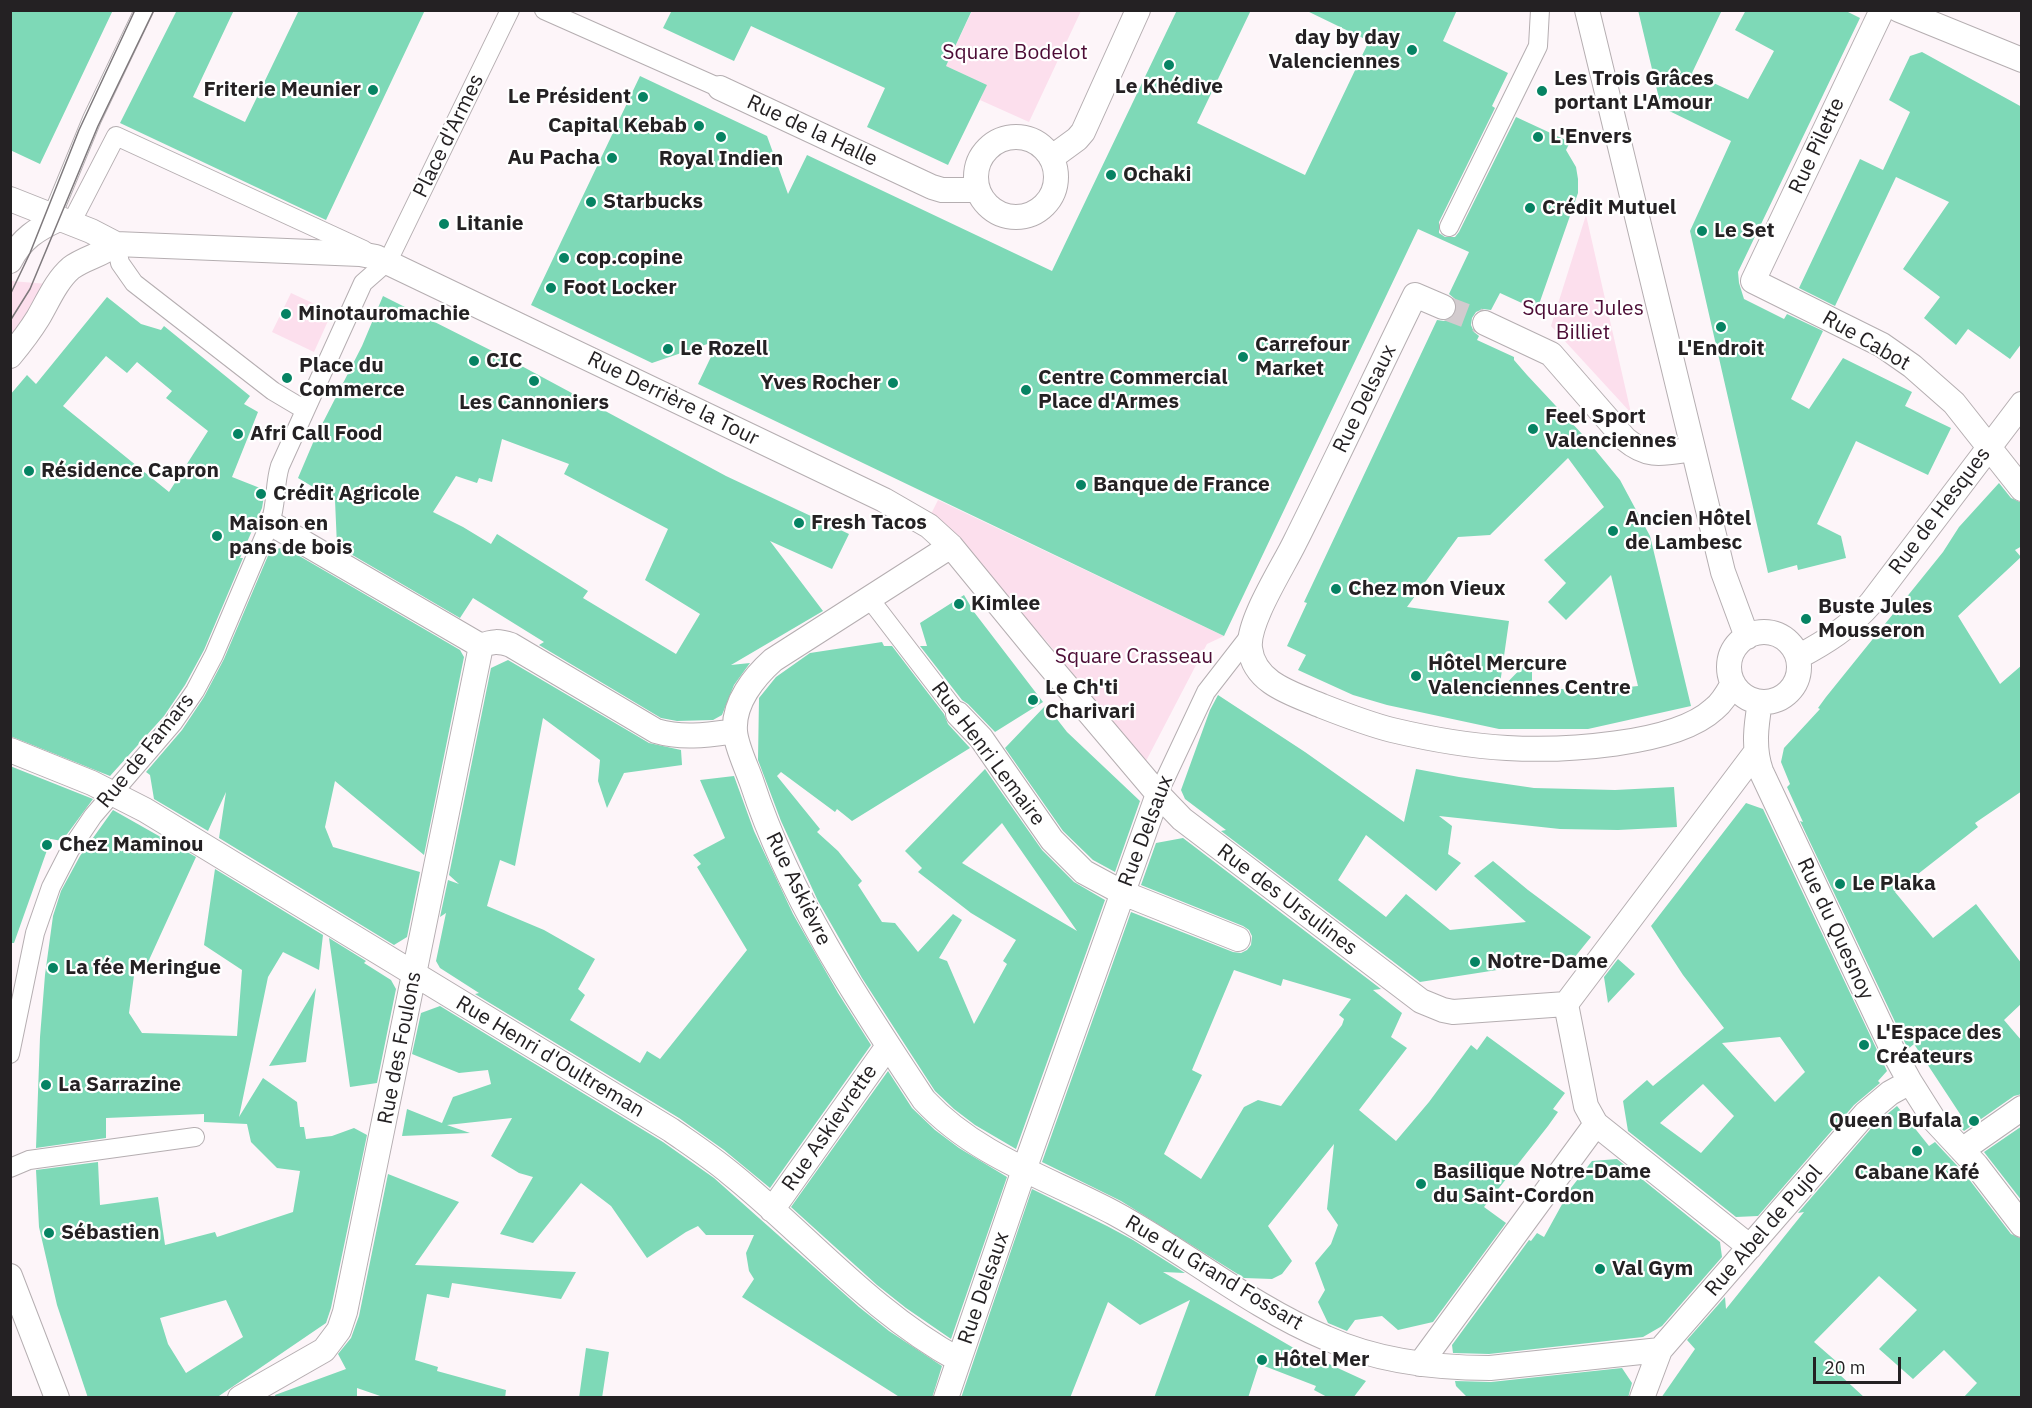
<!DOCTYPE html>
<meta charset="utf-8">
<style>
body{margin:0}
#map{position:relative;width:2032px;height:1408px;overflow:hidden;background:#fdf5f9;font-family:"IBM Plex Sans",sans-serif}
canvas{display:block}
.frame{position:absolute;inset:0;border:12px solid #242123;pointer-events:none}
.scale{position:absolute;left:1813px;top:1357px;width:88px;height:27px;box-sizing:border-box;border:3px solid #242123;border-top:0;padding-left:8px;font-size:18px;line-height:21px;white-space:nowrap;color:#242123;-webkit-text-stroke:4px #fff;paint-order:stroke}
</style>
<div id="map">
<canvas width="2032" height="1408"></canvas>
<div class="frame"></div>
<div class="scale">20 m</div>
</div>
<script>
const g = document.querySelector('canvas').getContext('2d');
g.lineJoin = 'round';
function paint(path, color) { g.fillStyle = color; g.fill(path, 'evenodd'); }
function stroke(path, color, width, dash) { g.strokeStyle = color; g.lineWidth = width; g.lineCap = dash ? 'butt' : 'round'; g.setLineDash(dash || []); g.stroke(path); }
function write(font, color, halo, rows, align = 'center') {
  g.font = font + ' "IBM Plex Sans",sans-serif'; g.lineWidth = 4.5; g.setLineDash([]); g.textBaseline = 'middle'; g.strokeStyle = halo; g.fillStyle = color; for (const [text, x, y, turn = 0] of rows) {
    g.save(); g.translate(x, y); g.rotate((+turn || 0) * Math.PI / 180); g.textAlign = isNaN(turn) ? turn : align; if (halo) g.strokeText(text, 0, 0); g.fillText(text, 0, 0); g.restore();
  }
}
paint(new Path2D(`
 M972,11H1081L1029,122L980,100L986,85L946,66Z
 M1586,215L1631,413L1551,326Z
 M11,281L48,284L11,342Z
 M291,293L332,312L314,352L272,332Z
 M938,500L1224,636L1207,644L1145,763L1048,643L931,514Z`), '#fcdfed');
paint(new Path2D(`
 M10,10H113L40,164L10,150Z
 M177,10H234L193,97L245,122L299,10H425L326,220L120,123Z
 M672,10H972L946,66L987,85L948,165L867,127L885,88L751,26L734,61L663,28Z
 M1177,10H1251L1197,123L1305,175L1369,41L1305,10H1457L1443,41L1508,73L1492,106L1495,108L1439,222V233L1445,237H1455L1459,232L1516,117L1570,142L1566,150L1576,167L1578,179V193L1537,310L1500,293L1491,310L1483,309L1476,312L1472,318L1471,325L1474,332L1479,336L1477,340L1514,357V360L1527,375L1583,435L1620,480L1650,536L1691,706L1588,729H1499L1387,705L1353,695L1298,670L1306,655L1287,646L1307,603L1304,602L1437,320L1444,321L1451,319L1456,312L1457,305L1455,299L1449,294L1469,252L1418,229L1224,636L698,384L719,340L652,363L531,305L640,76L767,136L788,194L807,155L1052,271ZM1568,458L1604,507L1544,560L1566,583L1548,602L1566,620L1611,575L1638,686L1574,693V689H1532V657L1499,691L1509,621L1407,607L1458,537L1490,535Z
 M1638,10H1722L1692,73L1748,99L1774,51L1735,30L1746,10H1844L1860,18L1738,272L1739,283L1744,299L1784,319L1787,314L1823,331L1791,399L1809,409L1843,358L1912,392L1905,406L1951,428L1928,475L1856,441L1817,524L1841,536L1846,558L1798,570L1797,565L1768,573L1690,231L1731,141L1661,107Z
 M1922,52L2022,107V343L2010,359L1968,329L1956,345L1924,318L1940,297L1903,269L1949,202L1896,177L1835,306L1799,288L1860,159L1883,170L1910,112L1889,100L1910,56Z
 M383,296L516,363L726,476L849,534L832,569L770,541L823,611L731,665L750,663L734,685L722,715L713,720L677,721L661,718L539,645L544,642L473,598L460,618L337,546L335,500L298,478L315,438L362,346ZM502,439L569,464L564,474L668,529L645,580L700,614L676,654L588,601L583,598L588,591L497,534L491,544L463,527L433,512L456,476L477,483L479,478L492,482Z
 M107,297L141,324L161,330L164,326L250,396L244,404L258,412L232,477L265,490L262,508L240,558H243L204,650L185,685L164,716L110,776L10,736V395L27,375L36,384ZM106,356L127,373L137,362L172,391L166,398L208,431L169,492L63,406Z
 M1999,483L2011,498L2022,503V546L2015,550L2021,557L1958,616L2000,684L2022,665V791L1975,823L1978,827L1895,892L1933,938L1976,904L2022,964V1003L2004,1020L2022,1041V1094L2014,1096L1964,1131L1956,1123L1962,1117L1914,1044L1908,1049L1906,1045L1800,821L1803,822L1787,787L1790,784L1781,762L1784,748L1820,709L1818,708L1826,697L1943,552L1959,527Z
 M284,547L460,650L464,657L424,855L335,781L325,827L333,847L420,872L407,937L394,945L219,838L226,792L208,831L154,799L150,775L146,772L182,730L204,697L224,659L270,551Z
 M964,595L974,612L1043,702L995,732L968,704L962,700L920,646H927L920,623Z
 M882,642L884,646H892L944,714L948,724L970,748L852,821L837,809L835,812L781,772L777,776L820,829L817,832L838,851L862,881L858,885L882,922L895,923L918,952L953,914L962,920L939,958L947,961L974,1024L1007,964L1003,961L1016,940L971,913L918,872L922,868L905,851L985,769L1042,850L1074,882L1105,900L1016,1149L975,1125L954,1109L935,1091L911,1054L862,978L818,901L781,821L758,760L759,698L776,677L810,653ZM1002,823L1077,931L962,863Z
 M508,660L649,743L681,750L682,765L624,773L607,808L598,781L600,760L543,718L515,866L500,860L487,906L544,930L595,959L578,989L585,995L570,1020L640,1063L647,1051L660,1059L747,950L697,867L701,864L693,855L725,838L700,780L734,776L754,831L793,914L838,993L871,1045L770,1188L724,1150L679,1118L475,994L479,993L440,968L436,961L446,913L440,917L448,880L459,884L449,875L491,668Z
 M1218,695L1305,752L1404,822L1416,769L1459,777L1534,788L1615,790L1674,787L1677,827L1618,830L1560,829L1439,816L1452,826L1448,854L1461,863L1436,891L1366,835L1338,880L1386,917L1406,894L1450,930L1526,922L1474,876L1493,861L1528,890L1591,937L1574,958L1420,982L1221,831L1226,830L1185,799L1181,790L1210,710Z
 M1046,705L1067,732L1140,801L1115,872L1093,860L1063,831L1005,748Z
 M10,766L93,799L62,841L51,839L14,943H10Z
 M1746,803L1763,809L1887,1071L1878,1081L1880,1083L1854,1105L1758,1216L1736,1217L1628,1131L1623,1101L1647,1080L1653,1086L1724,1028L1683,975L1651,926ZM1780,1037L1805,1072L1775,1102L1722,1043ZM1703,1084L1734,1116L1701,1153L1660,1123Z
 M113,810L196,857L144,971L135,968L129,1013L142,1033L237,1036L242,970L204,945L215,869L323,935L319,970L283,952L268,977L239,1117L263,1078L297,1102L300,1127H304L306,1139L332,1136L354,1128L367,1135L331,1308L326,1323L216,1398H88L57,1305L39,1227L36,1170L98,1162L100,1205L158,1197L165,1245L215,1232L217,1237L293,1212L300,1171L277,1168L251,1142L247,1124L204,1122V1114L106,1118V1138L36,1148L40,1037L45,975L53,916L61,891L80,856ZM226,1300L243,1337L186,1373L168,1344L160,1318Z
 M1183,838L1381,989L1373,990L1402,1013L1391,1037L1407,1048L1359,1110L1396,1141L1429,1102L1471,1045L1477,1050L1487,1036L1565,1093L1553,1109L1558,1112L1548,1126L1484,1207L1506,1223L1433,1322L1398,1330L1382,1316L1355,1320L1347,1331L1328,1323L1318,1302L1325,1290L1315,1263L1331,1244L1338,1225L1327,1209L1334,1144L1268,1226L1292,1261L1282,1274L1272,1279L1244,1278L1121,1201L1042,1162L1131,912L1233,952L1241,953L1247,950L1251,945L1252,936L1249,930L1243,926L1141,885L1156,843ZM1234,970L1281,986L1283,979L1351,999L1339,1015L1344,1019L1342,1025L1281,1106L1258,1100L1244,1107L1201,1179L1164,1154L1202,1075L1192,1070Z
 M329,938L366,961L364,963L391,980L396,989L377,1083L350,1087Z
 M1618,959L1635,974L1608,1003L1604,977Z
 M316,988L306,1062L269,1066Z
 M440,1006L663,1142L714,1178L859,1307L889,1331L942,1366L932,1398H901L742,1297L754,1279L749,1271L746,1253L754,1235H706L698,1226L686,1232L647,1258L611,1206L581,1183L533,1243L500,1234L533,1177L519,1173L491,1156L512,1118L447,1125L470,1133L402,1136L407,1109L442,1123L453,1097L491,1084L488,1070L459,1073L412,1054L421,1013Z
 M888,1071L912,1108L935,1130L959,1148L1007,1177L951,1339L906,1308L877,1285L791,1207Z
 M1897,1106L1929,1146L1935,1142L1965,1174L2011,1234L2022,1239V1398H1963L1977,1383L1944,1350L1913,1379L1879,1349L1917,1310L1879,1276L1814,1342L1845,1369L1840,1375L1865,1398H1661L1695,1349L1687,1340L1725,1297L1726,1309L1804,1212L1798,1213L1875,1124Z
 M2022,1126V1201L1984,1152Z
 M1617,1159L1720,1242L1722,1257L1662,1326L1643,1337L1489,1354L1453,1353L1452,1345L1529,1240L1531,1241L1537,1233L1544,1237L1571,1188L1592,1161Z
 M388,1174L459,1202L415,1265L576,1272L561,1299L452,1283L449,1298L427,1294L415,1360L438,1367L437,1371L506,1390L505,1398H386L357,1388V1398H276L275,1395L346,1369L338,1354L351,1338L359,1316Z
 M1032,1189L1107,1226L1133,1240L1185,1273L1163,1272L1292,1347L1366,1381L1353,1398H1329L1314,1390L1316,1386L1259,1364L1248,1398H1154L1190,1300L1140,1325L1108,1302L1070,1398H961Z
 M586,1348L609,1352L602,1398H579Z
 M1622,1368L1632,1383L1628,1398H1468L1456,1386L1455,1381L1491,1382Z`), '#7ed9b7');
stroke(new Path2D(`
 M1443,307L1485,323`), '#d2cbce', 24, [24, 12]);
const pedestrian = new Path2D(`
 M544,10L720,88
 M52,216L92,119L144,10
 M71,223L116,136L364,250
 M1449,227L1538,46L1540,10
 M116,244L120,263L134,283L273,391L305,410
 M869,598L958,714
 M1158,794L1206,692L1251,634
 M10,1054L35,933L51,887L70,850L93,816L173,723L195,691L214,655L270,523C277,504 274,485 280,466L363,283L388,261L510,10
 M10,1168L29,1160L195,1137`);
const minor = new Path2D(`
 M1587,10L1723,572L1747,637
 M1882,10L1753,281L1882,345L1912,366L1954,403L2022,489
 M1899,10L2022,60
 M720,88L932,187L942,190H978
 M976 177a40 40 0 1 1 80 0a40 40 0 1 1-80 0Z
 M1051,158L1077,139L1083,132L1138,10
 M10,199L91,231L116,244L360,254L376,257L884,500L929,526L951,546L1037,651L1158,794L1182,819L1421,1001L1443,1010L1453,1012L1566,1004
 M10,261C21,239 37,229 59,219
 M1443,307L1415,295C1375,377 1336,460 1295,542C1283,567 1247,622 1250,648C1254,684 1294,694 1322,706C1345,715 1368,724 1392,730C1430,739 1469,746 1507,748C1560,751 1674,746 1714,709C1723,702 1728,692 1733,683
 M1485,323L1551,354L1625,439C1649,459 1664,453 1693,449
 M10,356C20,344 30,331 38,318C48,301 56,281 71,268C84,258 102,255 116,244
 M270,523L481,646
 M951,546L773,660C754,677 733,703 735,731C736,746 747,768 752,783C790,899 857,999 924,1100C976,1156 1048,1178 1114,1213C1186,1252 1250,1306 1326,1338C1377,1361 1435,1368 1490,1368L1660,1350
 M1729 667a35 35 0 1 1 70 0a35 35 0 1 1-70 0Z
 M481,646C492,641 499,641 511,645L656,731C683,739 707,735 735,731
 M1798,657C1826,642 1850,627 1871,603L2022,404
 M1760,702C1756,726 1753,748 1761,771L1893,1051L1910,1082L1934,1120L1976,1165L2022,1225
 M958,714L981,738L1052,840L1084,872L1123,893L1238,939
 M10,750L92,783L145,810L671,1130C691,1144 711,1157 730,1173C807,1235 871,1312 959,1360
 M1566,1004L1586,1106L1596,1124L1750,1247
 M1566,1004L1756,752
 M1962,1150L2022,1108
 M772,1210L888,1046
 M10,1276L57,1398
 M1420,1364L1596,1124
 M240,1398L324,1350L339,1330L345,1312L481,646
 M946,1398L1024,1170L1158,794
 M1642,1398L1660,1350L1865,1114L1890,1093L1910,1082`);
stroke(pedestrian, '#b5aeb1', 20);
stroke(minor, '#b5aeb1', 26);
stroke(pedestrian, '#fff', 18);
stroke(minor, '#fff', 24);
stroke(new Path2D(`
 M10,295L30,253L79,130L135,10
 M10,321L30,289L98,126L154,10`), '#7e797c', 1.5);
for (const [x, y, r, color] of [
 [1412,50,6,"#068363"],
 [1169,65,6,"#068363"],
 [373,90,6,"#068363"],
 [1542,91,6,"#068363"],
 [643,97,6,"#068363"],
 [699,126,6,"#068363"],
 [721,137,6,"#068363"],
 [1538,137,6,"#068363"],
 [612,158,6,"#068363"],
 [1111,175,6,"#068363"],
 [591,202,6,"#068363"],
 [1530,208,6,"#068363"],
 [444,224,6,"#068363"],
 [1702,231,6,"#068363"],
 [564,258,6,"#068363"],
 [551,288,6,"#068363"],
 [286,314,6,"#068363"],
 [1721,327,6,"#068363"],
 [668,349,6,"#068363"],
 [1243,357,6,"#068363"],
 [474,361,6,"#068363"],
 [287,378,6,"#068363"],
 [534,381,6,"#068363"],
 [893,383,6,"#068363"],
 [1026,390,6,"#068363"],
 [1533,429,6,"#068363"],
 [238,434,6,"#068363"],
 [29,471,6,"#068363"],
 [1081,485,6,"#068363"],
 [261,494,6,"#068363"],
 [799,523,6,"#068363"],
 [1613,531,6,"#068363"],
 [217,536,6,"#068363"],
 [1336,589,6,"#068363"],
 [959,604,6,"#068363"],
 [1806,619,6,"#068363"],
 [1416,676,6,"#068363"],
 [1033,700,6,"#068363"],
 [47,845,6,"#068363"],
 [1840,884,6,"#068363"],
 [1475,962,6,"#068363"],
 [53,968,6,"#068363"],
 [1864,1045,6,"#068363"],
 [46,1085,6,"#068363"],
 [1974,1121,6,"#068363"],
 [1917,1151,6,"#068363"],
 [1421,1184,6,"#068363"],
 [49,1233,6,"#068363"],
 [1600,1269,6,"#068363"],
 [1262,1360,6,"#068363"]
]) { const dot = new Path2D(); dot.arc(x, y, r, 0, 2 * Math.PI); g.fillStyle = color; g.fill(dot); stroke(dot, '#fff', 2); }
write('bold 21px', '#242123', '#fff', [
 ["day by day",1400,38,"right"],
 ["Valenciennes",1400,62,"right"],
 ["Les Trois Grâces",1554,79],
 ["portant L'Amour",1554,103],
 ["Le Khédive",1169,87,"center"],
 ["Friterie Meunier",361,90,"right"],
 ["Le Président",631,97,"right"],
 ["Capital Kebab",687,126,"right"],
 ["L'Envers",1550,137],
 ["Au Pacha",600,158,"right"],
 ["Royal Indien",721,159,"center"],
 ["Ochaki",1123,175],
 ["Starbucks",603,202],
 ["Crédit Mutuel",1542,208],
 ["Litanie",456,224],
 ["Le Set",1714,231],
 ["cop.copine",576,258],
 ["Foot Locker",563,288],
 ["Minotauromachie",298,314],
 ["Carrefour",1255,345],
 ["Market",1255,369],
 ["Le Rozell",680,349],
 ["L'Endroit",1721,349,"center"],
 ["CIC",486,361],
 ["Place du",299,366],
 ["Commerce",299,390],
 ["Centre Commercial",1038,378],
 ["Place d'Armes",1038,402],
 ["Yves Rocher",881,383,"right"],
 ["Les Cannoniers",534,403,"center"],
 ["Feel Sport",1545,417],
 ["Valenciennes",1545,441],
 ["Afri Call Food",250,434],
 ["Résidence Capron",41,471],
 ["Banque de France",1093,485],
 ["Crédit Agricole",273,494],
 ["Ancien Hôtel",1625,519],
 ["de Lambesc",1625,543],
 ["Fresh Tacos",811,523],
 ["Maison en",229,524],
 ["pans de bois",229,548],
 ["Chez mon Vieux",1348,589],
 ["Kimlee",971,604],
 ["Buste Jules",1818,607],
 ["Mousseron",1818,631],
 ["Hôtel Mercure",1428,664],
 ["Valenciennes Centre",1428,688],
 ["Le Ch'ti",1045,688],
 ["Charivari",1045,712],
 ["Chez Maminou",59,845],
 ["Le Plaka",1852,884],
 ["Notre-Dame",1487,962],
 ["La fée Meringue",65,968],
 ["L'Espace des",1876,1033],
 ["Créateurs",1876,1057],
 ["La Sarrazine",58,1085],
 ["Queen Bufala",1962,1121,"right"],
 ["Basilique Notre-Dame",1433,1172],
 ["du Saint-Cordon",1433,1196],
 ["Cabane Kafé",1917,1173,"center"],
 ["Sébastien",61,1233],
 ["Val Gym",1612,1269],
 ["Hôtel Mer",1274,1360]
], 'left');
write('21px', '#4c0c35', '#fff', [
 ["Square Bodelot",1015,53],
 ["Square Jules",1583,309],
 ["Billiet",1583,333],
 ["Square Crasseau",1134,657]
]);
write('21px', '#242123', '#fff', [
 ["Rue de la Halle",812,131,25],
 ["Place d'Armes",449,136,-64],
 ["Rue Pilette",1817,146,-65],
 ["Rue Cabot",1866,341,30],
 ["Rue Derrière la Tour",673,399,26],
 ["Rue Delsaux",1365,399,-64],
 ["Rue de Hesques",1940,511,-53],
 ["Rue de Famars",146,751,-51],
 ["Rue Henri Lemaire",988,754,53],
 ["Rue Delsaux",1146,831,-69],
 ["Rue Askièvre",798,889,64],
 ["Rue des Ursulines",1287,900,37],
 ["Rue du Quesnoy",1835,929,65],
 ["Rue des Foulons",400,1048,-79],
 ["Rue Henri d'Oultreman",550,1057,31],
 ["Rue Askievrette",830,1128,-55],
 ["Rue Abel de Pujol",1764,1231,-49],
 ["Rue du Grand Fossart",1214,1273,31],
 ["Rue Delsaux",984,1288,-71]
]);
</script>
